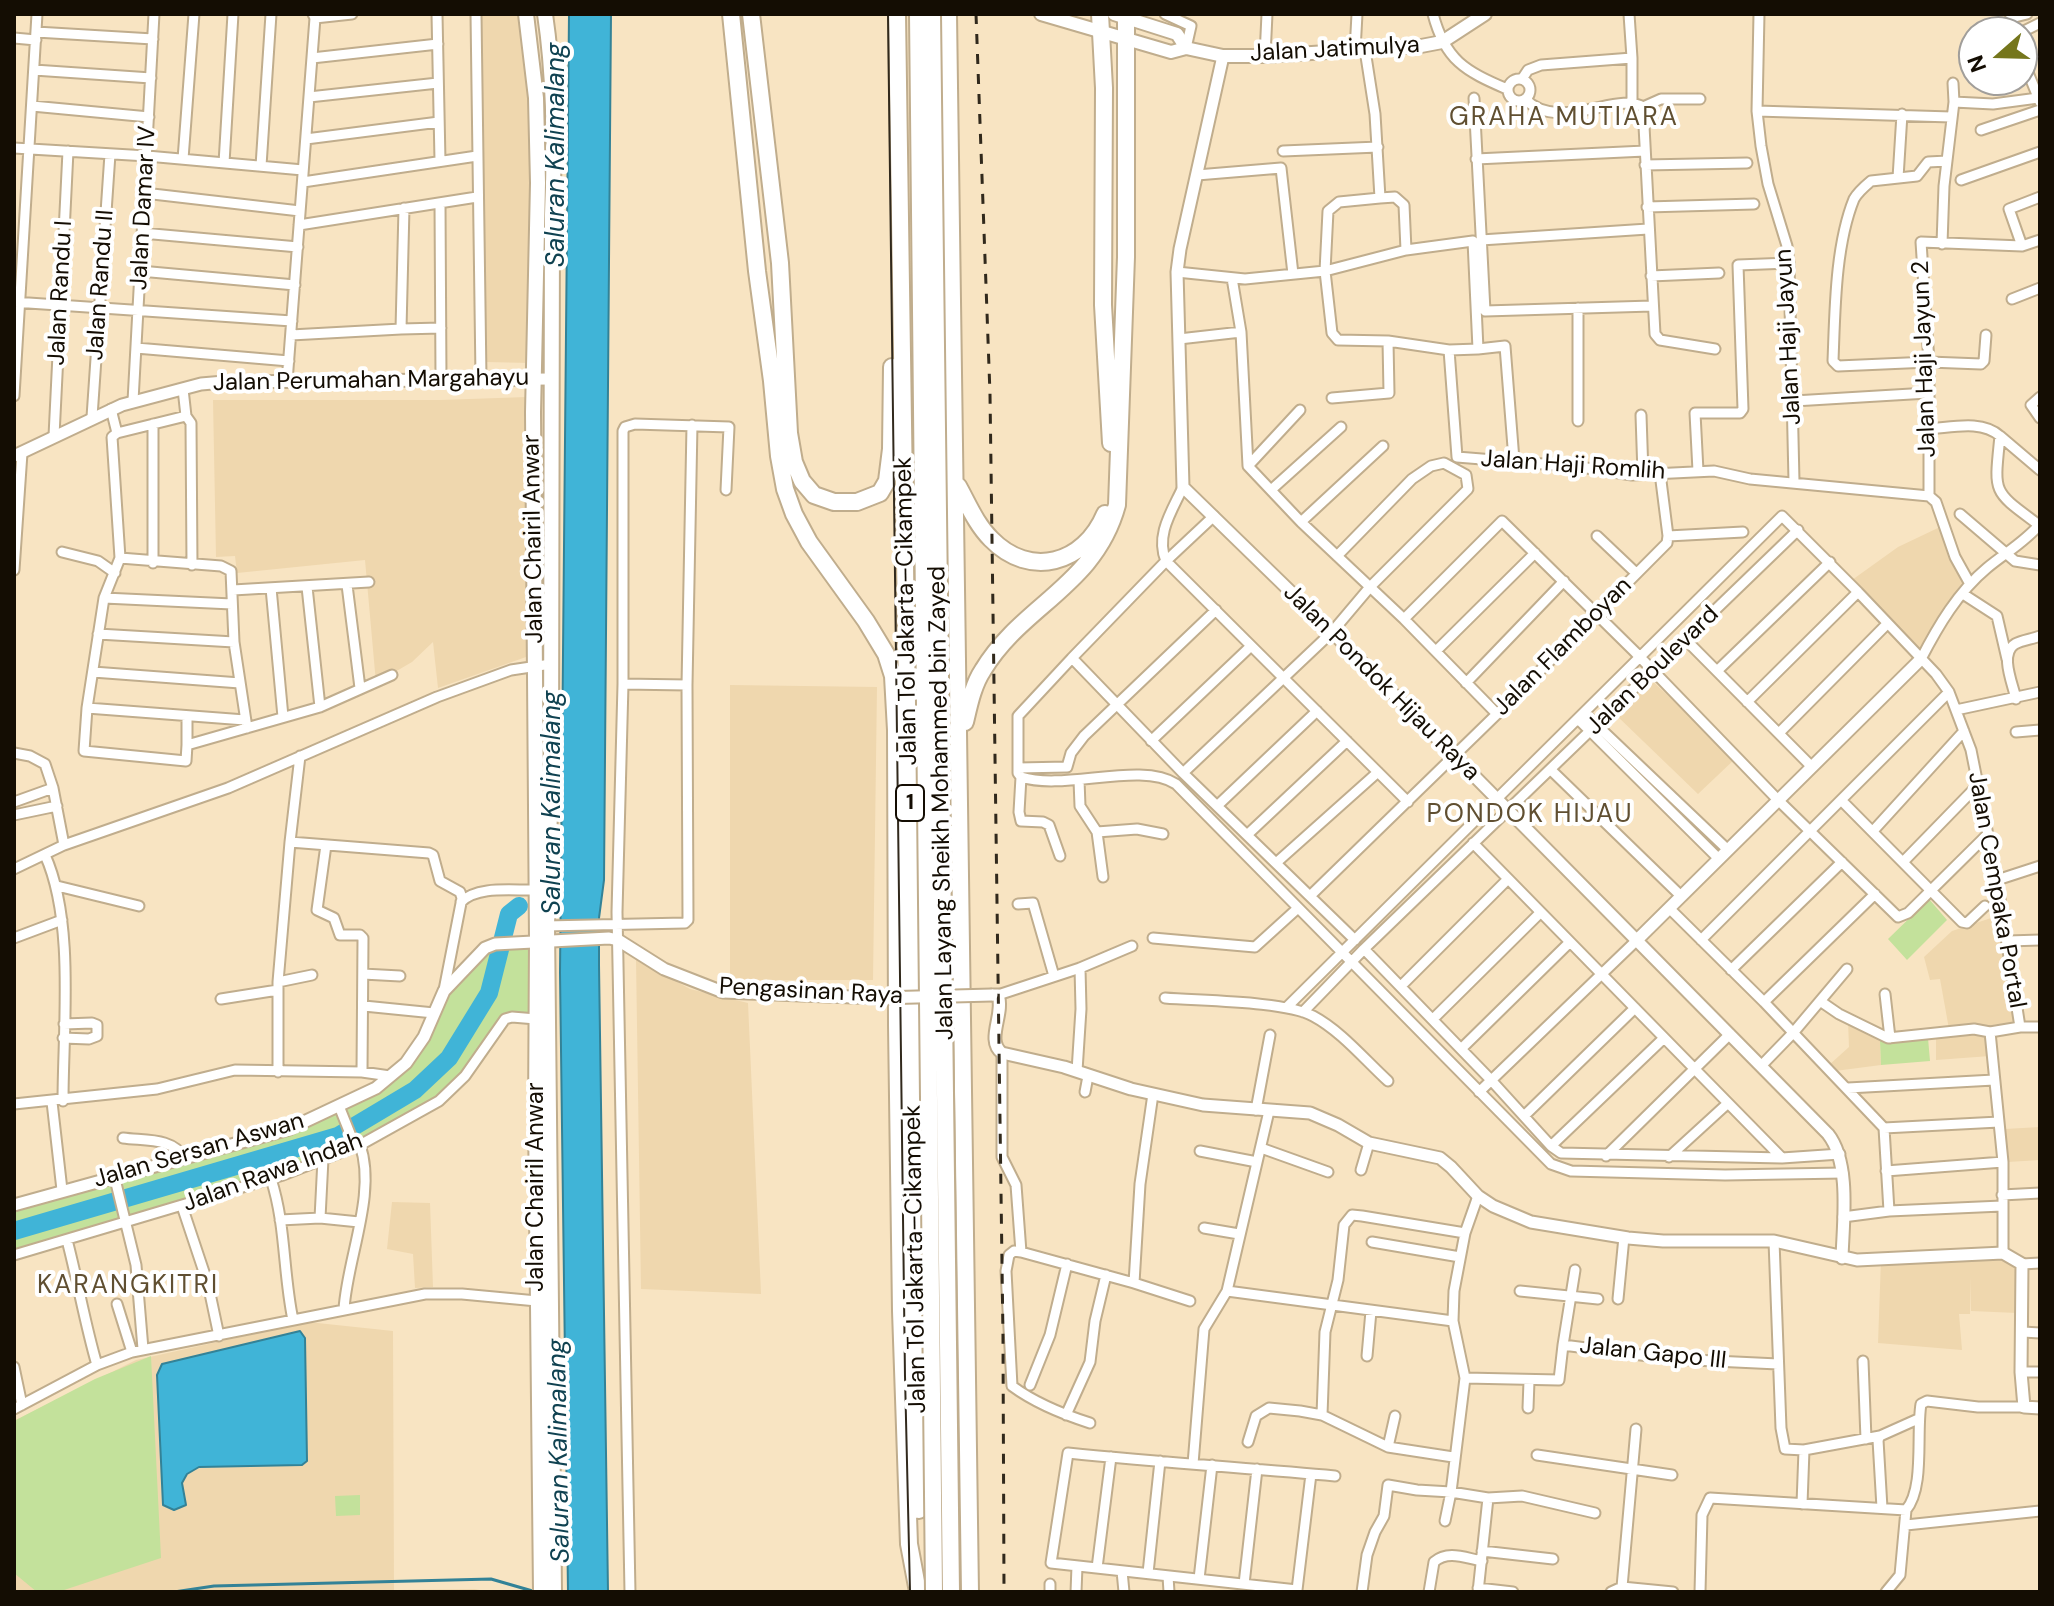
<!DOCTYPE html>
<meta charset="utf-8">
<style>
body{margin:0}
#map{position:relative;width:2054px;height:1606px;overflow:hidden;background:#f8e4c2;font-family:"DM Sans",sans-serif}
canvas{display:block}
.frame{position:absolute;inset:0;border:16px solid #140d03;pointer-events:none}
.north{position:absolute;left:1958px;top:16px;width:80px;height:80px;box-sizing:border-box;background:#fff;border:2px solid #a19e9a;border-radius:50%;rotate:250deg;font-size:22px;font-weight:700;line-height:32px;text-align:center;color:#140d03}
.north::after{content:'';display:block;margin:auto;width:28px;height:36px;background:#75761c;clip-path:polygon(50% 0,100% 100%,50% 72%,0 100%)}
</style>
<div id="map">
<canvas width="2054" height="1606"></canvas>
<div class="frame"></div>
<div class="north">N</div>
</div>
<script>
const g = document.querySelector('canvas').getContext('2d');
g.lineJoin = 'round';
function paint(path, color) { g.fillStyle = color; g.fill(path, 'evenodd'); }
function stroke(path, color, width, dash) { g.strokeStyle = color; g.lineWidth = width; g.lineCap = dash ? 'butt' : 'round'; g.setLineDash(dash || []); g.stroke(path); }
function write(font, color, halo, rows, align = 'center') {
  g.font = font + ' "DM Sans",sans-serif'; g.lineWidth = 8; g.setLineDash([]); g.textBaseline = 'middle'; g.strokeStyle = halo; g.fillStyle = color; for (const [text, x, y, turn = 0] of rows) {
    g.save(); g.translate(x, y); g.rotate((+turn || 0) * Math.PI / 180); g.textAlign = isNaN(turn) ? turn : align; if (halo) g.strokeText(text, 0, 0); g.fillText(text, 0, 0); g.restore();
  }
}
paint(new Path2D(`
 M480,14H521L529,74L530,363L486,362Z
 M527,397L526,657L438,688L433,642L412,662L376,683L365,560L237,573L235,556L216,557L213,400H440Z
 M1940,527L1967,584L1935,624L1920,651L1852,580L1898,547Z
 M1650,679L1736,758L1698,794L1616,715Z
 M730,685L877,687L873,980H730Z
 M2000,915L2016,1023L1949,1029L1940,979L1930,980L1924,957L1952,931Z
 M636,959L690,989L748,1003L761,1294L641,1289Z
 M1848,1021L1877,1037L1880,1041L1881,1065L1835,1071L1829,1065L1849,1047Z
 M1980,1033L1988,1039L1990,1056L1936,1060V1038Z
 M2040,1127V1160L2008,1162L2005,1129Z
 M392,1202L430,1203L433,1287L415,1288L413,1254L387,1249Z
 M1996,1255L2012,1263L2017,1273V1313L1971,1311V1277L1970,1314H1959L1962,1350L1878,1343L1881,1260H1971Z
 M308,1322L393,1331L394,1590L475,1589L490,1592H14V1421L136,1360Z`), '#efd7ae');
paint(new Path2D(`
 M1929,899L1947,920L1907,960L1888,939Z
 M537,940L536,1019L510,1017L454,1087L339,1153L14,1255V1205L185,1159L339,1106L406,1063L444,991L485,948Z
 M1928,1038L1930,1061L1881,1065L1880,1041Z
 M151,1356L161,1558L58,1592H37L14,1573V1421L95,1379Z
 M360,1495V1515L336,1516L335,1496Z`), '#c3e19b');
const water = new Path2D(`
 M569,14H611L604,880L599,918V965L608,1592H568L560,972Z
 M300,1331L305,1338L307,1461L302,1465L199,1467L187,1474L182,1483L186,1505L174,1510L163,1505L157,1375L162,1364Z`);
paint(water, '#40b4d7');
stroke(water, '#338297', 2);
stroke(new Path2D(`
 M174,1592L214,1586L491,1579L536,1592`), '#338297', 3);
stroke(new Path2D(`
 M14,1231L338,1136L415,1090L449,1058L489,993L509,914L519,906`), '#40b4d7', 18);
const minor = new Path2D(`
 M437,14L440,161
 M476,14L481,378
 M1165,14L1191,26L1186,48
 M1433,14C1445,60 1465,71 1507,89
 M1629,14L1632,58
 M1759,14L1757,111L1761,146L1768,184L1787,246L1789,263L1794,481
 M2010,14L2015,17L2027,14
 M315,18L352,14
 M36,32L153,39
 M2022,32L2040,23
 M14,38L36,40
 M2022,44L2027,70L2040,102
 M1365,50L1375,114L1380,198L1395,197L1404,205L1406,250
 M1355,51L1357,14
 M1265,56L1267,14
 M312,58L438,44
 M34,70L151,78
 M1508 90a11 11 0 1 1 22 0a11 11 0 1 1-22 0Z
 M1522,79L1528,70L1541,65L1632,58V102
 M309,97L438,83
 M1474,98L1485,311L1652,306
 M1525,99C1558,133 1619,91 1643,107L1655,334L1660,340L1715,349
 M1954,102L1993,104L2038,98
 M32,106L149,117
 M1643,107L1661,99H1700
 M1757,111L1951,117
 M1981,130L2040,110
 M306,139L439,122
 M14,148L147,156L303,170
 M1283,151L1378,147
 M183,159L194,14
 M1476,159L1645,151
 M1947,161L1928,162L1917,176L1871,181C1865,186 1858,192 1854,199C1835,246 1835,311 1833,361L1838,366L1929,362L1981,364L1984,361L1986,335
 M224,163L233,14
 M1645,165L1747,163
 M261,166L271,14
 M1197,175L1281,168L1293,274
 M1898,178L1902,114
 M1961,180L2040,152
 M303,182L477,156
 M144,193L300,211
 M1380,198L1339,202L1328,211L1325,271L1406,250L1473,241L1478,349L1449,350
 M440,203L441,379
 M1647,207L1754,204
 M299,225L477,197
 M142,233L298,247
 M1481,240L1648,229
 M1942,244L1944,186L1954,102L1953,83
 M2022,246L2009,209L2040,197
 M140,271L295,285
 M1177,272L1245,279L1325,271L1332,333L1338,340L1388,341L1449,350L1457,457L1580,467L1632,475L1714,471L1750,479L1929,496
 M1651,276L1719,273
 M1232,278L1241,332L1248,466L1301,522L1404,619L1497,714
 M2012,299L2040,288
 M14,302L292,321
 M1578,308V421
 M401,329L441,328
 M291,335L401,329L404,208
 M1179,339L1241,332
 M136,348L289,361
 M1478,349L1505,346L1514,460
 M287,382L315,18L313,14
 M183,389L186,416L191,423L192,565
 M14,396L37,14
 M2040,397L2031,405L2040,418
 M1332,398L1389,393L1388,341
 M133,401L154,14
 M1794,401L1928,393
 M111,409L117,433
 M1641,415L1643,474
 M186,416L117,433L112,437L120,558L104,598L87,708L84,751L186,761L187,745
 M92,417L110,154
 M153,424V563
 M1927,429C1950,428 1981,419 2000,436C1994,495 1992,490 2039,525
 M54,436L68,151
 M2000,436L2040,470
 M1248,466L1300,410
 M1698,471L1695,413H1740L1743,409L1738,265L1789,263
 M1660,473L1668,536
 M1183,487C1172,511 1155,535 1166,561L1408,802
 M1271,490L1341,427
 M1929,496V362L1921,242L2022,246L2040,240
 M1929,496L1936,502L1955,557L1970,584
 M1960,514L2015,561L2040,565
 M1214,516L1166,561L1072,658L1183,773L1355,940
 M1301,522L1383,446
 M1597,536L1636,573
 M1668,536L1743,532
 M62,552L98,561L115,573
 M120,558L221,566L231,571L234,642L247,728
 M14,570L22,453
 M347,585L360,688
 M307,587L320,707
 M271,588L283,717
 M233,590L369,582
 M1963,594L1997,616L2007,659
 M104,598L232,604
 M1404,619L1502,521L1635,652L1778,800L1898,917L1908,913L1988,834
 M98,634L234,642
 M1685,639L1812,767
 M1436,651L1535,553
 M1072,658L1018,716V773L1021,777C1064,791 1141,761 1176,784L1551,1164L1571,1171L1725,1175L1843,1173
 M1921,659C1938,626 1958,592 1987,568C2005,553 2025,542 2040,524
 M1717,671L1830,562
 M93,672L240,683
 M1466,683L1564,581
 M623,684L687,685
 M2016,699C2013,684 1999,654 2015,644C2022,640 2033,639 2040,636
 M1747,702L1858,592
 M87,708L245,720
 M1956,710L2040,692
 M1584,713L1728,850
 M187,716V745L320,707L392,675
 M1578,719L1719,859
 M2016,732L2040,730
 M1779,733L1887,624
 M1151,741L1251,646
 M14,753L30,756L45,764L53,788L64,845
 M1018,768L1067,767L1071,753L1084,736L1216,610
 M1551,770L1681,896
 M1183,773L1332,632L1370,587L1468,489L1466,475L1444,463L1431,466L1412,479L1337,556
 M1021,777L1019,812L1021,821L1043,822L1049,825L1060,856
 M1079,780L1080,806L1097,832L1103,877
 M1841,800L1962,922L1967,923L1985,906
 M14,802L53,788
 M1217,806L1317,711
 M14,815L57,806
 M1873,831L1964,731
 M1097,832L1137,829L1163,834
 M1247,835L1347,741
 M290,842L300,756
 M1473,843L1782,1158
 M326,845L317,910L334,918L340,935H360L363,938L362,1072
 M45,855C75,921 63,1028 63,1101
 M1903,862L1978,785
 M1276,863L1378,772
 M14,869L64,845L228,788L437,697L511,670L551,664
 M1997,880L2040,866
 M57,886L139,906
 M1310,896L1497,714L1667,543L1668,536
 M461,902C478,885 514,891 537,890
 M1018,904L1033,903L1054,976
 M1669,908L1764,1002L1884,1128L1889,1211
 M545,926L685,923L688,920L687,685L692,425
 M14,938L62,920
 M1153,938L1255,947L1298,908
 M1701,940L1949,692
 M2008,941L2040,940
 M1364,949L1491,1080L1551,1146L1561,1153L1782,1158L1840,1154
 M1731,970L1842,862
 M363,974L400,976
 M278,982L312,975
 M1401,986L1507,880
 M1885,994L1890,1038
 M998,995L1080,968L1132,946
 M1165,998C1200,1001 1285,1001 1313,1016C1341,1031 1364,1059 1388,1081
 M221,999L278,990
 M1820,1001L1839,1014L1888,1038L1974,1029L1990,1032
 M1764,1002L1875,894
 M364,1006L434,1013
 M1287,1007L1782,516L1858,592L1936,674L1949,692L1971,750L1997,880L2020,1027
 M1303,1012L1364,949L1798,530
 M1433,1019L1540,913
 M63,1038L89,1039L97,1036V1025L92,1023L64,1024
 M1461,1049L1570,942
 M1002,1053V1157L1016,1185L1021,1252
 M1761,1066L1793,1033L1847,969
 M1077,1071L1081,1009L1080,968
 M278,1072V982L290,842L429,853L433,855L440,881L460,892L462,898L444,990
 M1848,1088L1994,1080
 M1085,1092L1088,1076
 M1479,1092L1636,941
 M52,1102L62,1190
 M14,1104L157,1089L235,1070L362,1072L390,1076
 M339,1106L355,1146
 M1256,1110L1270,1035
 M1524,1116L1635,1008
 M1884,1128L1999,1122
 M123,1138C145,1141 173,1137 185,1159
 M1551,1146L1664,1038
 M1261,1148L1328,1172
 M1200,1151L1257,1162
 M1606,1156L1730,1034
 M1669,1157L1727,1104
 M1361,1170L1369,1143
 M1886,1171L2003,1162
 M114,1175L136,1265L143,1349
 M271,1179C286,1225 283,1273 293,1320
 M2002,1195L2040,1193
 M182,1206L208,1284L219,1336
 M1843,1217L1889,1211L2002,1206
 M320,1218L323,1159
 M280,1220L320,1218L359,1222
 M1204,1228L1239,1234
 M67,1240C78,1282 85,1324 97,1365
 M1774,1241L1781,1428L1785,1449L1804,1450L1880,1436
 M1372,1242L1460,1257
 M2003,1253V1162L1990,1032L2020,1027H2040
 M14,1255L283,1175L360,1145L439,1101L465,1076L505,1019L512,1017L536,1019
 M2022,1264L2040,1263
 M1134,1283L1140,1184L1153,1094
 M1227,1291L1453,1321
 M1520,1291L1598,1299
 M1618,1299L1624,1237
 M117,1304L132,1352
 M344,1309C347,1259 377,1193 360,1145
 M2023,1332L2040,1333
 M1563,1345L1575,1270
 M1367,1356L1371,1311
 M1863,1361L1866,1439
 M14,1367L22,1405
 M2021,1372H2040
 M1465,1378L1559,1380L1563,1345L1672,1359L1778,1364
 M1030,1385L1050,1335L1067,1264
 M1528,1408L1529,1381
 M14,1409L97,1365L132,1352L425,1294H462L537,1301
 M1066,1415L1090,1362L1095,1321L1106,1275
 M1322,1415L1325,1332L1338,1280L1344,1225L1352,1215L1362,1216L1465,1233
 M1090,1423C1062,1414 1035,1403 1012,1386L1006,1271L1009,1255L1014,1251L1021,1252L1134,1283L1190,1301
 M1248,1442L1256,1416L1269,1408L1300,1411L1322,1415L1388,1447L1453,1457
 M1388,1447L1395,1416
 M1537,1455L1672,1475
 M1193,1464L1204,1329L1227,1291L1269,1111
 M1311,1474L1297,1590L1051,1563L1068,1453C1157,1462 1246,1468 1335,1476
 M1488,1498L1522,1496L1595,1513
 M1802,1504L1804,1450
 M1882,1508L1878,1440L1880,1436L1918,1419
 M1906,1525L2040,1511
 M1482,1551L1553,1559
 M1097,1568L1111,1457
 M1122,1571L1124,1592
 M1148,1573L1160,1461
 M1168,1576L1169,1592
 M1199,1579L1212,1465
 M1244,1584L1257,1469
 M1622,1587L1673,1592
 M1478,1588L1513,1592
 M630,1592L617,912L623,684V431L625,427L635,424L729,427L726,490
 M1050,1592V1584
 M1076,1592L1077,1566
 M1362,1592L1367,1555L1375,1532L1384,1516L1388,1485L1417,1490L1451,1492L1445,1521
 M1429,1592L1434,1562C1448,1550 1465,1558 1482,1561
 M1478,1592L1488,1498L1451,1492L1465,1378L1453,1321L1454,1291L1465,1233L1478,1196
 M1611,1592L1622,1587L1636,1429
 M1700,1592L1702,1515L1710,1498L1906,1510
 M1886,1592L1900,1575L1906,1510C1925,1488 1916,1433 1921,1404L1927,1401L1978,1407H2024`);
const tertiary = new Path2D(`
 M1223,56L1180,249L1177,272L1183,487L1332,632L1828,1134C1851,1163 1843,1223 1842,1258
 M14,456L122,405L201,384L224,382L551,379
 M1636,941L1921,659
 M992,995H998C1005,1014 985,1040 1002,1053L1064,1067L1131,1089L1203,1105L1310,1113L1338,1125L1369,1143L1440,1158L1451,1167L1478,1196L1493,1206L1531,1222L1628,1238L1663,1241H1774L1857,1260L2003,1253L2022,1264L2021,1372L2024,1407L2040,1408
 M14,1205L289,1129L376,1088L406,1063L424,1037L444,991L485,948L495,944L609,938L618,940L664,969L723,992L879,998`);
const secondary = new Path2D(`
 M1041,14L1171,52L1186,48L1223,56H1265L1421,46L1442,42L1485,14
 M1114,14L1177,34L1186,48`);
const primary = new Path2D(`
 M526,14L536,98L538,183L533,412L537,940L536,1115L541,1592
 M545,14C555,81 555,148 552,215L551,769L547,926L554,1592`);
const motorway = new Path2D(`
 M731,14L757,271L772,381L779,456L785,489L794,514L809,542L866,621L886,654L893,676L896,730L897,1025L901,1311L909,1544L918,1592
 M751,14L780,263L789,433L794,462L802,481L814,495L834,502H857L880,493L887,481L891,449L892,367
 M897,14L919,1510
 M948,14L970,1592
 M1100,14L1104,88L1103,305L1111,443
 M958,486C968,504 976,524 991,539C1030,579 1084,564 1105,514
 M965,722C969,705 973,685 983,670C1022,605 1095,586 1117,505L1126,257V18`);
stroke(minor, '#c0ad8d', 13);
stroke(tertiary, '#c0ad8d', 15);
stroke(secondary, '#c0ad8d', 16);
stroke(primary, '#c0ad8d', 18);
stroke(motorway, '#c0ad8d', 20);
stroke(minor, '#fff', 9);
stroke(tertiary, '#fff', 11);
stroke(secondary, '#fff', 12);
stroke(primary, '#fff', 14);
stroke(motorway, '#fff', 16);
stroke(new Path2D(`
 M888,14L905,1376L910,1592`), '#31291c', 2);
stroke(new Path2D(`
 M976,14L990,394L1003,1337L1004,1592`), '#31291c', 3, [10, 10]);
const tertiaryBridge = new Path2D(`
 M879,998L992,995`);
const motorwayBridge = new Path2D(`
 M918,14L934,1592
 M932,14L951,1592`);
stroke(tertiaryBridge, '#c0ad8d', 15, []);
stroke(motorwayBridge, '#c0ad8d', 20, []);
stroke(tertiaryBridge, '#fff', 11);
stroke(motorwayBridge, '#fff', 16);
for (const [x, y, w] of [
 [910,803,28]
]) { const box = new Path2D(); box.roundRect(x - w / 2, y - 18, w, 36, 6); g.fillStyle = '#fff'; g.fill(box); stroke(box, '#140d03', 2); }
write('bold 22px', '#140d03', null, [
 ["1",910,803]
]);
write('24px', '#140d03', '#fff', [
 ["Jalan Jatimulya",1335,50,-3],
 ["Jalan Damar IV",144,208,-87],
 ["Jalan Randu II",101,285,-86],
 ["Jalan Randu I",61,293,-87],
 ["Jalan Haji Jayun",1789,337,-93],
 ["Jalan Haji Jayun 2",1925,359,-92],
 ["Jalan Perumahan Margahayu",371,381,-1],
 ["Jalan Haji Romlih",1573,466,4],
 ["Jalan Chairil Anwar",534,539,-91],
 ["Jalan Tol Jakarta–Cikampek",907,611,-91],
 ["Jalan Flamboyan",1563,647,-45],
 ["Jalan Boulevard",1653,671,-44],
 ["Jalan Pondok Hijau Raya",1381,683,45],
 ["Jalan Layang Sheikh Mohammed bin Zayed",942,803,-91],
 ["Jalan Cempaka Portal",1996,890,80],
 ["Pengasinan Raya",811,992,3],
 ["Jalan Sersan Aswan",199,1151,-16],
 ["Jalan Rawa Indah",273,1173,-20],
 ["Jalan Chairil Anwar",537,1187,-90],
 ["Jalan Tol Jakarta–Cikampek",916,1259,-91],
 ["Jalan Gapo III",1653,1354,6]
]);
g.letterSpacing = '2px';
write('26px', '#604f31', '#fff', [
 ["GRAHA MUTIARA",1564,118],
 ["PONDOK HIJAU",1530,815],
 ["KARANGKITRI",128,1286]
]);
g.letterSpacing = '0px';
write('italic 26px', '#104251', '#fff', [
 ["Saluran Kalimalang",557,155,-90],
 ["Saluran Kalimalang",553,803,-90],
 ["Saluran Kalimalang",560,1451,-91]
]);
</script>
